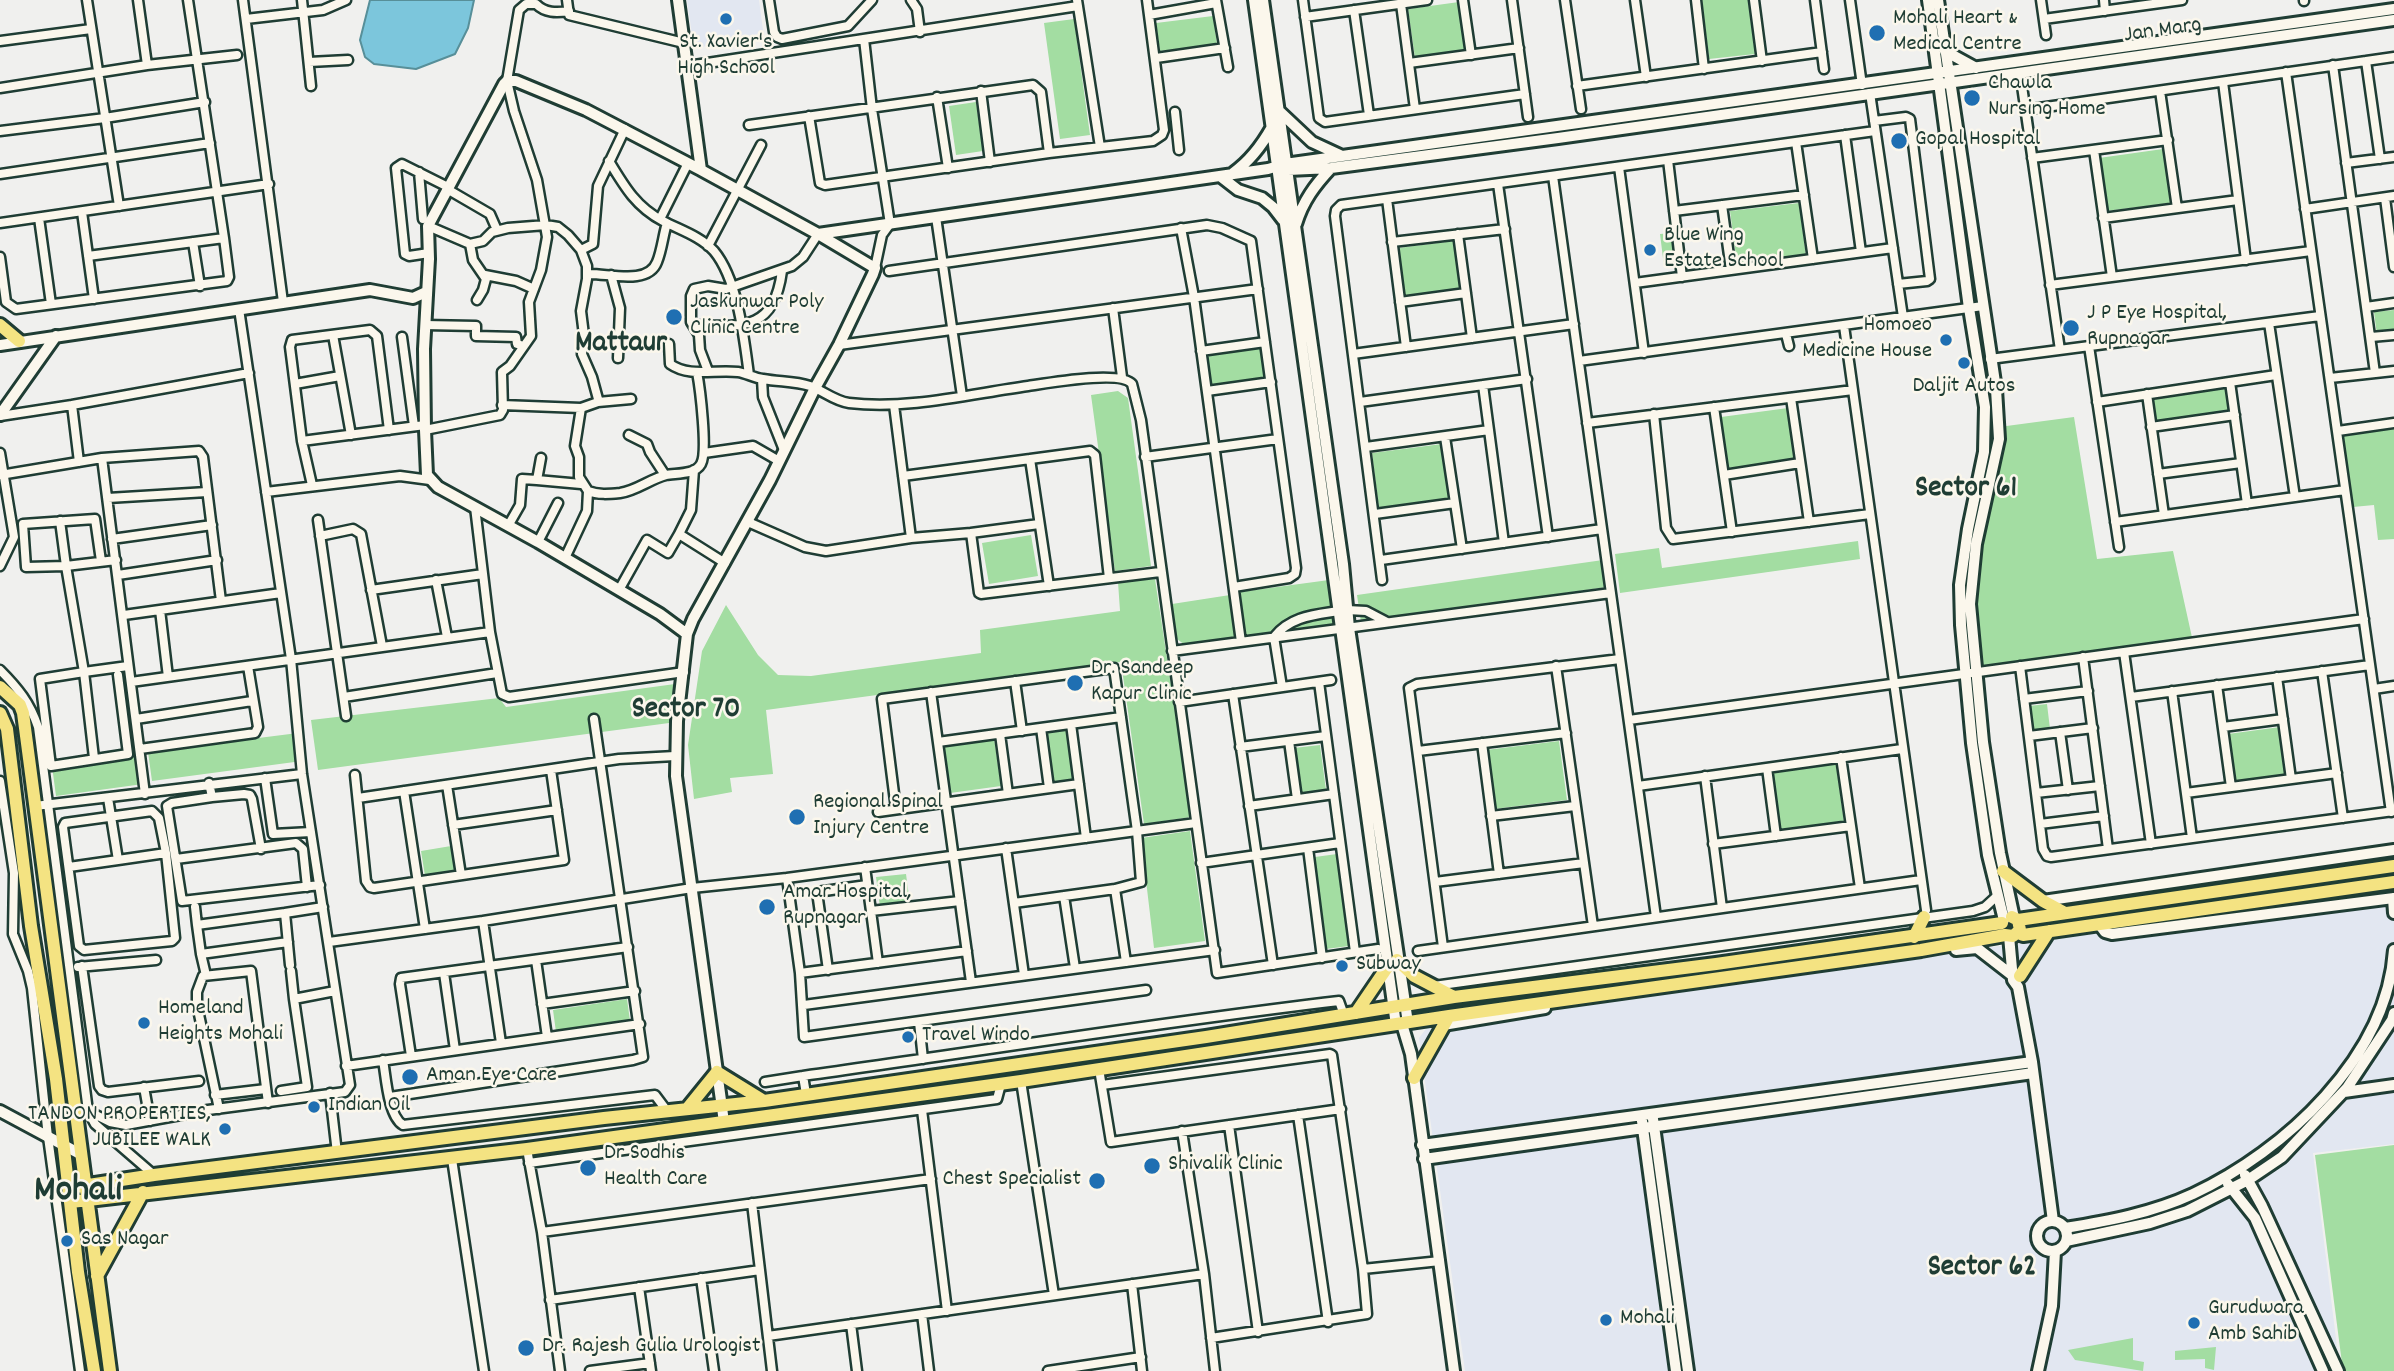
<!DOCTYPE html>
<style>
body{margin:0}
canvas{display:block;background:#f0f0ee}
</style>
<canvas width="2394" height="1371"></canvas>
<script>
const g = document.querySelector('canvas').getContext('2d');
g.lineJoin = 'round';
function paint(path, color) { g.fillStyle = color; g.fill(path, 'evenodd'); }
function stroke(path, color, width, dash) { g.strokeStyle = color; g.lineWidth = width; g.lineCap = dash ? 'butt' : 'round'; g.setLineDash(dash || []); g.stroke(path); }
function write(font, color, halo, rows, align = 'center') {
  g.font = font + ' Dekko,sans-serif'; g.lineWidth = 5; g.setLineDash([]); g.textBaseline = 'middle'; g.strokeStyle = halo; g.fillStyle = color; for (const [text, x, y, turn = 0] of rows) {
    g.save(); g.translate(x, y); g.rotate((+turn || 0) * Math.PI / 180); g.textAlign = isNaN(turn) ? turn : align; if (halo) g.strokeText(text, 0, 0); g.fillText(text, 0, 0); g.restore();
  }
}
paint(new Path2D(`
 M687,0H759L764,38L694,48Z
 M2394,894V1144L2313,1153L2340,1371H1465L1419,1038L1432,1021Z`), '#e2e7f1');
paint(new Path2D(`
 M1702,0H1748L1755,54L1709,59Z
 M1459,2L1466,51L1415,58L1408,9Z
 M1213,16L1217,44L1160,51L1156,23Z
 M1074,19L1090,135L1060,139L1044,23Z
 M976,102L983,151L956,155L949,106Z
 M2163,149L2171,203L2106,211L2099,158Z
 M1799,203L1806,256L1737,264L1730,211Z
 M1672,233L1676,264L1664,266L1660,234Z
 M1454,241L1460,289L1404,296L1398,248Z
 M2394,310V333L2377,335L2374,312Z
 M1261,348L1266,380L1209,387L1205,356Z
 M2226,386L2230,412L2155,422L2151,396Z
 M1118,391L1128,398L1151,566L1115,571L1091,395Z
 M1788,408L1794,460L1728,468L1721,417Z
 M2074,417L2097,559L2173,551L2193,642L1975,672L1970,604L1999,427Z
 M2394,428V539L2378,540L2374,505L2353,507L2343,435Z
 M1442,444L1449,500L1379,509L1372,453Z
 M1031,535L1038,576L989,584L982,543Z
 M1858,541L1860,559L1620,593L1615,554L1659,548L1662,568Z
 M1603,560L1607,587L1361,622L1357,595Z
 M1155,579L1191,817L1144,824L1121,662L766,710L773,774L730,778L732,792L694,799L688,745L702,651L726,605L758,655L778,675L811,676L981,653L980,630L1120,611L1118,582Z
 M1329,580L1335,624L1246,636L1240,592Z
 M1230,595L1237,638L1185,645L1177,639L1172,604Z
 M675,684L669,723L318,770L311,720L499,698L506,707Z
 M2047,704L2050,729L2032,731L2029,706Z
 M2280,727L2287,775L2235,783L2228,734Z
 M1068,729L1075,780L1052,783L1045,732Z
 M298,733L302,761L152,781L148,752Z
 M994,738L1001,786L950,793L943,744Z
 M1559,741L1567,800L1494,809L1486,750Z
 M1320,745L1326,790L1300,793L1294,748Z
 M139,754L143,784L56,796L52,766Z
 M1836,764L1844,822L1779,831L1770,773Z
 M1190,831L1205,941L1154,948L1141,838Z
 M451,846L455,871L425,876L421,851Z
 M1337,854L1349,946L1326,949L1315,857Z
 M906,874L910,904L880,907L876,877Z
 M627,999L630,1021L556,1032L553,1010Z
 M2394,1145V1371H2343L2315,1155Z
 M2133,1338V1360L2144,1362L2143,1371L2075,1360L2068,1350Z
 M2216,1347L2214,1370L2205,1368V1359L2175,1360V1351Z`), '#a3dda2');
const water = new Path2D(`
 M370,0H474L468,28L455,54L416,69L374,64L365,57L360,40Z`);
paint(water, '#7cc6dc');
stroke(water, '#578f99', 2);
const street = new Path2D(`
 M87,0L119,206
 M138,0L147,65
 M243,0L283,302
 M302,0L311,86
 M567,0L569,15L684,43
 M769,0L774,32L777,37L782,39L848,26L872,0
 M911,0L917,9L920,32
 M1077,0L1100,147
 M1216,0L1228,67
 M1303,0L1319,118L1325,122L1525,94
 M1463,0L1471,55
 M1512,0L1528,117
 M1565,0L1581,109
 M1635,0L1646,77
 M1696,0L1704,69
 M1754,0L1762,61
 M1815,0L1824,69
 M1850,0L1862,85
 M2041,0L2046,35
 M2104,0L2105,11
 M2304,0V1
 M1401,4L1415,109
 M1354,10L1369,115
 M1149,15L1216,3
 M1305,17L1427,0
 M246,19L323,10L346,0
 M2044,19L2182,0
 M864,39L872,109L890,224L882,235L875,268
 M0,41L91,29
 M1156,58L1225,48
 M2366,61L2380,159
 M309,62L348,60
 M1409,63L1519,48
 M2333,65L2375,373
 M688,66L1078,6
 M2286,72L2391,812
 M2021,79L2060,350
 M2223,82L2246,260
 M1577,86L1822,52
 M0,88L147,65L237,55
 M981,91L990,162
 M2160,91L2177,208
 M1870,93L1903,317
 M937,97L948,168
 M2025,110L2394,57
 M1175,112L1179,150
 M809,116L820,183L825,185L1049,153L1153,141L1162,135L1164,130L1147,0
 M1874,121L1906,117L1910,119L1930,279L1927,281L1898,284
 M749,125L1033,85L1041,92L1049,153
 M0,131L105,118L205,102
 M1845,135L1861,252
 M1796,142L1813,259
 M2094,150L2112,277
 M2032,158L2168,140
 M1668,160L1682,277
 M609,161C624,186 636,207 663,221C680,230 700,236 714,251C738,280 744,338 749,375
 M2346,163L2394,157
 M1619,167L1644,353
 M419,172L423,219
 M0,174L210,143
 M1553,176L1656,917
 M1498,184L1548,537
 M447,189L490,214L497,230
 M2385,198L2394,267
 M1387,199L1406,347
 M1722,205L1731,270
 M2305,209L2394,196
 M1674,211L1804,195
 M82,212L94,299
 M936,217L962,396
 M39,218L51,304
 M2103,218L2238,200
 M660,219L688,163
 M0,223L269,184
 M428,226L470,244L483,241L492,232L508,228L546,225L558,227L568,235L581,250L587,266V279L581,311L584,335L582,354L592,377L598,399V402L581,408L575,446L579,457V477L588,491C598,495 609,494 620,493C636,491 650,479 666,475C676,473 695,475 701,464C708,452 700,388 697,372
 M1181,228L1194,297L1241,642
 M1458,234L1472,338
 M193,242L200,286
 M1392,242L1505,229
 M470,244L473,260L486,279L483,290L477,300
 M708,246L761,145
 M581,250L593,244L598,186L625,129
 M429,253L409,256L405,254L396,168L402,164L448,187
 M88,256L224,238
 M0,257L6,302L16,309L227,281L229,277L224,238L188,0
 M889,271L1207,225L1222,228L1251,241L1296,568L1295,574L1289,578L1234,587
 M588,274C607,273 648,286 657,262C662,250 663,236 667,223
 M485,275L516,281L534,289
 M611,275L620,308L618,358
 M1635,283L1893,248
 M2050,285L2311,251
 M1400,302L1466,293
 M2366,307L2394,303
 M1113,308L1122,377
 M2269,323L2295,497
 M425,325L476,326V336L516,337L517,344L524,346
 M693,325C743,327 774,331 782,271
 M1844,326L1926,910
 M1786,334L1789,346
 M333,335L351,435
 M402,337L414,426
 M2371,337L2394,335
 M669,344L670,364C690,378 715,369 738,372C746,373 754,378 763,379C779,382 795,381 810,386C824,391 834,401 849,403C908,410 970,394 1028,386C1048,383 1121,370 1132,384L1141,420L1217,973L1378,949
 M839,345L1258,289
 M2089,346L2119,547
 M1201,351L1265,342
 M1353,354L1574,324
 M1990,359L2320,316
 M1579,361L1983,306
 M708,371L700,350L699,335L691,322V296L694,289L708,286L726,289L792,266L803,257L818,234
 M2330,378L2394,371
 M762,379L763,397L784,450
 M2230,382L2247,504
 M295,384L340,376
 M1483,385L1504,543
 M1207,391L1271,382
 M2147,394L2164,515
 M1791,398L1809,522
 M598,402L631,399
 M1360,402L1527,379
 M2097,402L2276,375
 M72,405L249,373
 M502,405L581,408
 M894,405L911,538
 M1714,407L1732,532
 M1654,414L1666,528L1673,539L1870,514
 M0,416L72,405L79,462
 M1587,423L1853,390
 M2151,427L2235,415
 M425,430L500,415L503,410L502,372L510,366L531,336L529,302L541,270L547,237L537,180L514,111L507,81L519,10L526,4H536C545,13 556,13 569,11
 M2338,431L2394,423
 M629,435L647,444L650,452L665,475
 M1445,437L1462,549
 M302,441L425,425
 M1366,447L1489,430
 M0,453L14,537L0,566
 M704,453L753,446L779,461
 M1145,457L1278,439
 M102,458L145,794
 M1030,459L1049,586
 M2158,474L2241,463
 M0,475L102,458L199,451L203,457L221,601
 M1724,475L1800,463
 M903,476L1090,451L1095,455L1109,578
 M537,480L581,484
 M312,485L302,441L290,347L292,340L370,330L377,336L389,430
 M266,492L400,476L430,480
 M108,498L207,492
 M475,507L490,632L502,694L509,697L684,672
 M1375,514L1455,503
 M318,520L346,716
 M60,521L66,566L116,560
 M748,522L805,547L826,551L911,538L971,533L1039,524
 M2115,522L2345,490
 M508,526L520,505L522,479L537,480L541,458
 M971,533L979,593L981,594L1160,572
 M679,534L691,510L694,470
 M320,536L353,529L361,534L382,646
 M112,539L212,525
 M538,542L558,503
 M565,558L587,511L588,491
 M1381,560L1602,529
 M101,561L95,519L23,524L26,567L66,566L84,672L128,666
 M118,575L217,560
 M436,580L447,637
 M1382,580L1335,216L1336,210L1341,205L1875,131
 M371,590L483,574
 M619,590L647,540L668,553L679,534L725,563
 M160,610L168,677
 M1347,610L1366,611L1387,622
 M124,615L281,593
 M1172,651L1611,593
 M2124,652L2151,844
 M2083,657L2108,849
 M1556,666L1593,926
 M2020,666L2043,849L2047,856L2051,857L2394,811
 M0,670C18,688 30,703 38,727L88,1111L95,1124L154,1175
 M2322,671L2343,818
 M2277,677L2291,779
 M1015,681L1022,731
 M131,682L490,632
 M1319,682L1355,952
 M2217,685L2231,787
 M1282,687L1274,637C1291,616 1314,615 1339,611
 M2374,689L2394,686
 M2172,691L2192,838
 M931,692L971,982
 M1233,694L1273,965
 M344,697L497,673
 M2131,697L2370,665
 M2024,699L2088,691
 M1179,702L1331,680
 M136,719L252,701
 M1629,720L2364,619
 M1071,724L1086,838
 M2223,727L2283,719
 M1041,728L1049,788
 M2060,732L2068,790
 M1000,734L1008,794
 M2029,736L2093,728
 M1289,741L1297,799
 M938,742L1121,717
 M1482,743L1499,874
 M1240,747L1326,736
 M140,749L255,733L258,727L248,666
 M1418,751L1566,733
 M1841,757L1860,888
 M94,758L84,672L40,679L51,766L128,754L118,675
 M1767,768L1776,836
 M355,775L366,881L370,887L374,888L564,860L551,770
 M1705,776L1722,908
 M265,778L273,834L311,832
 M0,781L14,873L13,934L28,971L32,988L48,1137L80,1371
 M209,783L212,797L172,803L167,806L182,901L320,885
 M447,785L461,875
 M1638,786L1902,749
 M404,791L425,929
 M2036,793L2100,786
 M2186,793L2337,773
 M212,797L244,794L250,795L252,799L261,849
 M358,798L619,759L675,756
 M35,806L302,774
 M1249,806L1334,794
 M896,809L882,699L1114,668L1137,831L1141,882L1115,889L1014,903
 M152,811L159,818L166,853L175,938L172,941L84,950L79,946L63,827L65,823Z
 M878,812L1079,784
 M1491,816L1575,806
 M2040,824L2104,816
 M453,825L557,810
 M1713,844L1851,826
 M1006,848L1024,975
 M1308,848L1322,958
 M176,859L296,843L303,849L307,887
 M118,860L166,853
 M1201,863L1340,843
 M69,867L118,860L108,798
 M865,867L878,963
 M787,878L800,973L804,1037L1146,990
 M1435,882L1584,863
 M1115,889L1126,962
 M1064,896L1075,968
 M195,907L197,925
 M871,911L960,901
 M285,913L197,925L201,954L288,942
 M483,921L501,1043
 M329,942L483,921L692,888L787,878L1196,823
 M1443,947L1409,688L1417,684L1620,659
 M1418,951L1921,880
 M201,954L205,971
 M536,960L547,1037
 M290,965L285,913L323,907
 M82,966L99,1086L102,1090L108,1092L199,1081
 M78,967L156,960
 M828,970L817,892L867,885
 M291,971L294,999
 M444,973L455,1050
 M800,973L967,951
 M1434,986L1973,911L1985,907L1997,896
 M542,1004L635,991
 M804,1005L1215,950
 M919,1022L923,1059
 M411,1056L400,984L401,978L628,947
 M383,1060C386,1077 388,1116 403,1125L655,1095L667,1111
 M346,1066L640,1024
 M1099,1069L1111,1142L1341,1109
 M1021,1081L1054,1295
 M765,1082L803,1076
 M1102,1085L1330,1054L1332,1055L1363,1269L1367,1314L1211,1338
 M144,1087L150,1121
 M281,1091L307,1087L294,999L335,991
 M330,1093L337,1153
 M806,1094L803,1076C982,1051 1160,1022 1339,1001L1344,1015
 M215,1095L266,1089
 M390,1097L633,1060L643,1057L594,719
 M219,1109L197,1005V992L203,976L251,971L268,1103
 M922,1110L947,1311
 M88,1111L110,1122L126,1125L208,1110L345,1092L350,1085L302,774L291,659L239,309
 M1298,1115L1328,1322
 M1229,1125L1258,1332
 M1182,1131L1204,1274L1215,1371
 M527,1149L542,1232L560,1371
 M452,1159L484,1371
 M529,1163L997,1099L1001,1084
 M752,1203L772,1371
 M542,1232L931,1179
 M1363,1269L1440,1261
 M701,1278L714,1371
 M1132,1284L1142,1371
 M639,1287L651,1371
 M550,1300L760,1270
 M922,1314L929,1371
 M851,1324L857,1371
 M768,1336L1204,1274
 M590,1371L650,1363
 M1048,1371L1141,1357`);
const secondary = new Path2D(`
 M678,0L701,170L818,234L1268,169L1285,164L2394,9
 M1254,0L1396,1025
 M1263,0L1343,564L1349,628L1408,1023
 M1928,0L1969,308L1985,407L1984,452L1968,529L1960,585L1961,625L1972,743L1988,855L2004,920
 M1938,0L1996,389L1999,439L1976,544L1970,604L1983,742L2000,853L2014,918
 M1945,51L1976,68
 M1278,110L1312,142L1340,155
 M701,170L586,110L516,81H507L504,84L428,226L429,259L424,349L425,430L427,475L438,487L538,542L660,614L687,634L677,721L676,776L724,1122
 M1288,170L1331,168L1558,138L2394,20
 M1233,173C1250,161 1262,145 1272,127
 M1220,176L1238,190L1262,198L1273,207L1283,220
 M1296,224C1303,201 1315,185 1331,168
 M0,345L370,290L413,298L426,292
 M0,415L56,336
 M687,634L693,619L770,480L815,388L839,345L873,274L875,268L818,234
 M2393,898L2394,913
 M2043,901L2394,850
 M2099,924L2105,932L2112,934L2394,898
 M2009,936L2013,980L2018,987L2032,1062L2053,1221
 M1956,950L1977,948L2013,976
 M1402,1024L1411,1054L1454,1371
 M1443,1025L1545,1008
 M2344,1092L2394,1085
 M0,1111L82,1155
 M1653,1119L1688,1371
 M1642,1121L1676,1371
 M1422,1145L2032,1062
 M1424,1159L2033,1073
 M2245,1175L2262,1206L2338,1371
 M2228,1184L2255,1218L2323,1371
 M2037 1236a15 15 0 1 1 30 0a15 15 0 1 1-30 0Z
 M2065,1228C2108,1221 2152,1213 2193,1194C2285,1151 2387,1057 2394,950
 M2066,1241L2150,1223L2187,1211L2248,1180L2282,1157L2347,1088L2392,1020L2394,1013
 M2038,1371L2052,1306L2055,1251`);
const primary = new Path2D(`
 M0,325L19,341
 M0,687L20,705L23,713L110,1371
 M0,713L7,729L31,926L56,1079L78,1272L94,1371
 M2003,871L2043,901L2065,913
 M2012,917L2018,920L2394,866
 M2018,933L2023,935L2394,882
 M1914,937L1924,917
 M1397,960L1414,976L1454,997
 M2020,976L2049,931
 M1356,1013L1388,966
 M1414,1078L1449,1016
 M687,1109L717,1072L764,1101
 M69,1188L154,1175L604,1118L764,1101L1206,1037L1454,997L1716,964L2002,923
 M71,1202L527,1149L1021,1081L1449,1016L1921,950L2005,935L2013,936L2020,930L2018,920
 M97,1276L143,1192`);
stroke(street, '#1f3d34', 13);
stroke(secondary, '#1f3d34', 16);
stroke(primary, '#1f3d34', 18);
stroke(street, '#fbf7ec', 8);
stroke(secondary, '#fbf7ec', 10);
stroke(primary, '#f4e382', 12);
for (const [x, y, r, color] of [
 [726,19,7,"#1f6fb2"],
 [1877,33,9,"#1f6fb2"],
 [1972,98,9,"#1f6fb2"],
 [1899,141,9,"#1f6fb2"],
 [1650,250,7,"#1f6fb2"],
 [674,317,9,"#1f6fb2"],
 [2071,328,9,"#1f6fb2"],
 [1946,340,7,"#1f6fb2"],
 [1964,363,7,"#1f6fb2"],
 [1075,683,9,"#1f6fb2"],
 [797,817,9,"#1f6fb2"],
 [767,907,9,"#1f6fb2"],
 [1342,966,7,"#1f6fb2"],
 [144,1023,7,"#1f6fb2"],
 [908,1037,7,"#1f6fb2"],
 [410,1077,9,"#1f6fb2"],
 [314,1107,7,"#1f6fb2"],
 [225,1129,7,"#1f6fb2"],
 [1152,1166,9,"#1f6fb2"],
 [588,1168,9,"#1f6fb2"],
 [1097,1181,9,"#1f6fb2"],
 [67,1241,7,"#1f6fb2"],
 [1606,1320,7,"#1f6fb2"],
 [2194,1323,7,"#1f6fb2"],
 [526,1348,9,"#1f6fb2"]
]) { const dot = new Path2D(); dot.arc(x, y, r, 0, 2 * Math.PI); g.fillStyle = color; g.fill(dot); stroke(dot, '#fbf7ec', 2.5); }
write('23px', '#1f3d34', '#fbf7ec', [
 ["Mohali Heart &",1893,20],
 ["Medical Centre",1893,46],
 ["St. Xavier's",726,44,"center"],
 ["High School",726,70,"center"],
 ["Chawla",1988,85],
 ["Nursing Home",1988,111],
 ["Gopal Hospital",1915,141],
 ["Blue Wing",1664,237],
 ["Estate School",1664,263],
 ["Jaskunwar Poly",690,304],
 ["Clinic Centre",690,330],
 ["J P Eye Hospital,",2087,315],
 ["Rupnagar",2087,341],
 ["Homoeo",1932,327,"right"],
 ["Medicine House",1932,353,"right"],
 ["Daljit Autos",1964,388,"center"],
 ["Dr. Sandeep",1091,670],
 ["Kapur Clinic",1091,696],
 ["Regional Spinal",813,804],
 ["Injury Centre",813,830],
 ["Amar Hospital,",783,894],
 ["Rupnagar",783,920],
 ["Subway",1356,966],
 ["Homeland",158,1010],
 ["Heights Mohali",158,1036],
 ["Travel Windo",922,1037],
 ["Aman Eye Care",426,1077],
 ["Indian Oil",328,1107],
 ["TANDON PROPERTIES,",211,1116,"right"],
 ["JUBILEE WALK",211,1142,"right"],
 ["Dr Sodhis",604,1155],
 ["Health Care",604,1181],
 ["Shivalik Clinic",1168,1166],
 ["Chest Specialist",1081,1181,"right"],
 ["Sas Nagar",81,1241],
 ["Gurudwara",2208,1310],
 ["Amb Sahib",2208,1336],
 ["Mohali",1620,1320],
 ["Dr. Rajesh Gulia Urologist",542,1348]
], 'left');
write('23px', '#1f3d34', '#fbf7ec', [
 ["Jan Marg",2163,32,-8]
]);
write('bold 30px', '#1f3d34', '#fbf7ec', [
 ["Mattaur",621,346],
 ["Sector 61",1966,491],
 ["Sector 70",686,712],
 ["Sector 62",1982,1270]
]);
write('bold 37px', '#1f3d34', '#fbf7ec', [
 ["Mohali",78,1194]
]);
</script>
